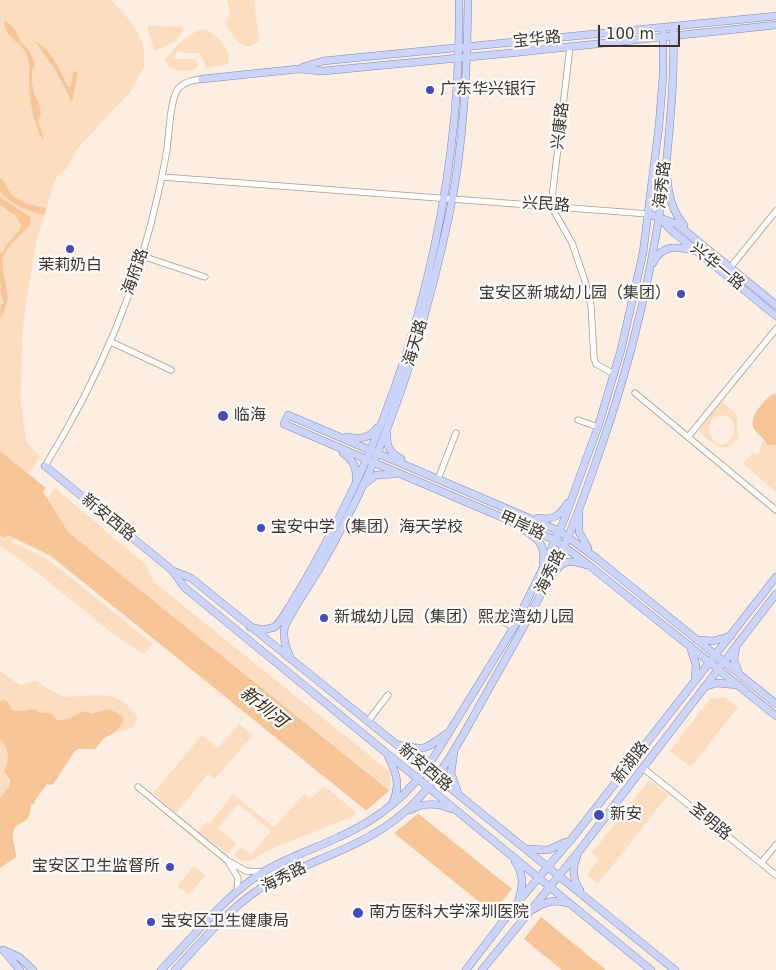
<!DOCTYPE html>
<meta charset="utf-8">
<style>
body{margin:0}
#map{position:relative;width:776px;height:970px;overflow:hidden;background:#fceee0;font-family:"DejaVu Sans",sans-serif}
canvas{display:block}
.scale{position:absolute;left:598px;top:25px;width:82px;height:22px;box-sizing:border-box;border:2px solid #3d332b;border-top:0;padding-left:6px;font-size:15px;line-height:18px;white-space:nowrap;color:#3d332b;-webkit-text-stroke:4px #fefefe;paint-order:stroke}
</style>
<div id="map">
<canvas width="776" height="970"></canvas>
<div class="scale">100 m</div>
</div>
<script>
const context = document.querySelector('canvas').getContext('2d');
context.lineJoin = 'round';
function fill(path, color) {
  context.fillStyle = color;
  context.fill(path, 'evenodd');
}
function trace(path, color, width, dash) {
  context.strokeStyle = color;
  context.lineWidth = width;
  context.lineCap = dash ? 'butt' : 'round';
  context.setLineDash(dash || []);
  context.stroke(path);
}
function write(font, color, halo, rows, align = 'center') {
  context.font = font + ' "DejaVu Sans","Noto Sans SC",sans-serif';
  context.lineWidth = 4.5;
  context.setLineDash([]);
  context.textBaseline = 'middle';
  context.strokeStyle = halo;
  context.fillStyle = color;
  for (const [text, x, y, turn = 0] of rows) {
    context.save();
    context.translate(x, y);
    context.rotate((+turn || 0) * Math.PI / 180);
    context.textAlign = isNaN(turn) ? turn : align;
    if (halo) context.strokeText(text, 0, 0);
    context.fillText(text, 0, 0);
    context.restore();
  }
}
fill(new Path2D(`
 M0 0H111L132 23 141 39 144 50V67L130 92 77 149 67 168 56 178 37 238 26 302 22 339 21 404 26 440 29 445 40 456 29 475 0 451Z
 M227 0H254L259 40C245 58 230 33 225 21L230 14Z
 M149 25 168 27 180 26 183 28C180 41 166 47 154 50L147 27Z
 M205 29C217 34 233 51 228 64L208 68 206 67 204 61 199 53H183L178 51 174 57 176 59H196L198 67C189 73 179 71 170 68L165 59C175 48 189 31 205 29Z
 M722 401 737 415 738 437C726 459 710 441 698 431ZM720 415C749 416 727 462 712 438 708 432 709 425 712 419Z
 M766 440 771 446 776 445V492L743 464 753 452 756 455 760 453 762 442Z
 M56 489 146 565 155 583 390 772V790L68 532 46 499 53 490Z
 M0 535 5 538 7 535 14 538 12 542 50 561 153 644 148 650 144 653 140 652 116 636 16 556 0 546Z
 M0 671 20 685 36 681C45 687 57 695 67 697 72 697 78 696 83 696 109 694 121 695 138 717 136 727 127 732 117 731L124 719C111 707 107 708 91 714L86 711C81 713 79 716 74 718 69 719 62 720 57 720L51 713 38 712 36 709C28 710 20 712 12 710L9 703 3 699 0 701Z
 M725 697 738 707 691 767 670 751 710 699Z
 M239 724 253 735 215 779 208 774 176 813 153 793 202 735 218 748Z
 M0 739C9 749 10 760 4 771 12 789 10 782 0 798Z
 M649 780 668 795 598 884 587 875 599 859 592 853Z
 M324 786 356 812V815L268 850 253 860 242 861 234 855 241 847 251 855 271 831 238 804 218 828 236 843 228 854 198 832 207 821 210 823 233 794 274 827 304 794 310 799Z
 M194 866 205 875 189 895 177 886Z`), '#fcddc0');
fill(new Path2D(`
 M5 20 14 28 21 42 30 52 34 62 35 65 32 71V83L34 94 38 101 41 113 38 122 43 135V141C33 122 30 103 29 81 29 73 30 65 28 58 22 40 2 38 5 20Z
 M35 41C53 51 60 70 68 87H71L73 71 78 72 72 102 56 71Z
 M0 178C5 181 6 186 9 191 18 203 32 205 46 208L44 215C28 211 11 205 0 191Z
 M0 197 30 217 31 221 30 225C20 236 8 244 3 258 0 281 16 293 0 319L1 304H4L0 290 2 287 0 283V253L3 252C7 241 19 235 21 225L15 215 0 205Z
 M772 394H776V445H767C765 438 758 435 754 429 748 417 763 402 772 394Z
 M0 451 46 488 43 492 68 532 512 889 493 913 51 556 8 535 5 538 0 535Z
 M3 699 9 703 12 710C20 712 28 710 36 709L38 712 51 713 57 720C70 721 75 714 86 711L92 714C107 709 112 707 124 719L117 731 103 739 95 749H78L74 752 54 783 51 785 47 784 36 799 34 804H31C30 807 31 812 29 816 25 824 14 823 13 833 12 842 16 849 16 857L0 868V798L9 786 10 781 4 771C10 760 9 748 0 739V701Z
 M541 917 606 970H562L524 939Z`), '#f7c596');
fill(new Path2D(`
 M390 790 419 813 392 835 364 812Z`), '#fceee0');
const minor = new Path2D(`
 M570 47 551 206 572 243 585 281 591 306 594 358 596 364 614 374
 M162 177 649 214
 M142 256 205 277
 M725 274 776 211
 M111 342 171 370
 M635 393 776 510
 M578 420 598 427
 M688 437 776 329
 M45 466C98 380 138 289 159 190 162 176 165 162 167 149 169 135 170 99 178 89 183 82 193 80 202 79
 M438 479 456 433
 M498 619 514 627
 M368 721 388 695
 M643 768 776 875
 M138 787 228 861 246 871 263 872
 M229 863 238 878 237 892
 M761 863 776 845`);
const major = new Path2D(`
 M303 67 323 61 776 16
 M202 79 298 69 323 71 511 53 776 25
 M667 178C669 196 672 211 684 225
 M649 214 677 224 776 305
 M659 217 672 231 776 316
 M653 263C662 244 677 246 695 251
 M387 434C386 446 390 453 401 459
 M347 437C359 439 370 439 377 428
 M343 453C353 460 357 467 356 479
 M45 466 173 571 184 587 651 970
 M366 483 376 475 394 474
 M579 514V532L588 548
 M538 518C553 521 560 515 568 503
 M526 531C538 539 546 546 543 562
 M173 571 191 578 675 970
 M555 572C565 558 572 561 587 565
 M250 627 263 630 275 627C283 619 288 608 294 599 304 582 315 564 324 546 414 382 462 187 459 0
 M700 640 713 641 731 636
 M690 646 696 665 695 679
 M736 646 734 660 738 671
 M291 659C286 648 282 638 285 626 294 607 307 589 318 571 336 540 352 509 367 477 405 392 431 301 450 211 464 143 467 69 468 0
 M704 687 717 683 738 685
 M776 704 596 558 559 531 288 415 284 424 555 540 590 566 776 716
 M399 745C425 751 426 749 446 734
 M454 752 451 773 458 793
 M388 756C396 772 401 785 393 802
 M410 810C424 802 437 803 452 809
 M529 849 548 850 566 842
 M577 856C572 868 572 879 580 890
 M515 861C523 873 524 885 519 898
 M534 909C544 902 554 899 566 903
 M3 950 19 957 33 970
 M5 952 20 970
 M161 970C194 937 223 897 263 872 286 858 314 849 339 837 377 820 409 795 432 760L514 627 540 574 564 520 598 427 621 350 643 253 659 126 663 76V27
 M175 970C204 939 233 903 271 882 317 857 371 845 410 807 445 774 467 727 491 685 517 639 543 593 565 544 577 517 587 488 597 459 632 361 656 260 667 156 671 113 675 69 673 26
 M466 970 518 902 574 836 776 577
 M482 970 580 850 776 594`);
trace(minor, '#b09a85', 7);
trace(major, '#8389b0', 8);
trace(minor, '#fff', 5.5);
trace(major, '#cbd4fb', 7);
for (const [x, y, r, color] of [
 [430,90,5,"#424bbf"],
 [70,249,5,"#424bbf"],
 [681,294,5,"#424bbf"],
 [223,416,6,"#424bbf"],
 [261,528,5,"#424bbf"],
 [324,618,5,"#424bbf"],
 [599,815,6,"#424bbf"],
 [170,867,5,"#424bbf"],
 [358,913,6,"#424bbf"],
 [151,922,5,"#424bbf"]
]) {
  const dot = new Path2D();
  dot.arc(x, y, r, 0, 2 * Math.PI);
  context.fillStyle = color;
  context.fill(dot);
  trace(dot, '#fefefe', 2);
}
write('16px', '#3d332b', '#fefefe', [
 ["宝华路",537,40,-6],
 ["兴康路",561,126,-83],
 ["海秀路",663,185,-83],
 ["兴民路",546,205,4],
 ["兴华一路",717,267,39],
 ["海府路",136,272,-71],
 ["海天路",416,343,-73],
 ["新安西路",108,518,39],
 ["甲岸路",522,526,24],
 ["海秀路",551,572,-64],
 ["新湖路",631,763,-52],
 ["新安西路",425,768,40],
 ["圣明路",710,822,39],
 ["海秀路",284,878,-27]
]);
write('16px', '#3d332b', '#fefefe', [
 ["广东华兴银行",440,90],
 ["茉莉奶白",70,266,"center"],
 ["宝安区新城幼儿园（集团）",671,294,"right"],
 ["临海",234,416],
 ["宝安中学（集团）海天学校",271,528],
 ["新城幼儿园（集团）熙龙湾幼儿园",334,618],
 ["新安",610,815],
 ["宝安区卫生监督所",160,867,"right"],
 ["南方医科大学深圳医院",369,913],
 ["宝安区卫生健康局",161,922]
], 'left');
write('italic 18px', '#3d250a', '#fefefe', [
 ["新圳河",263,708,39]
]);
</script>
